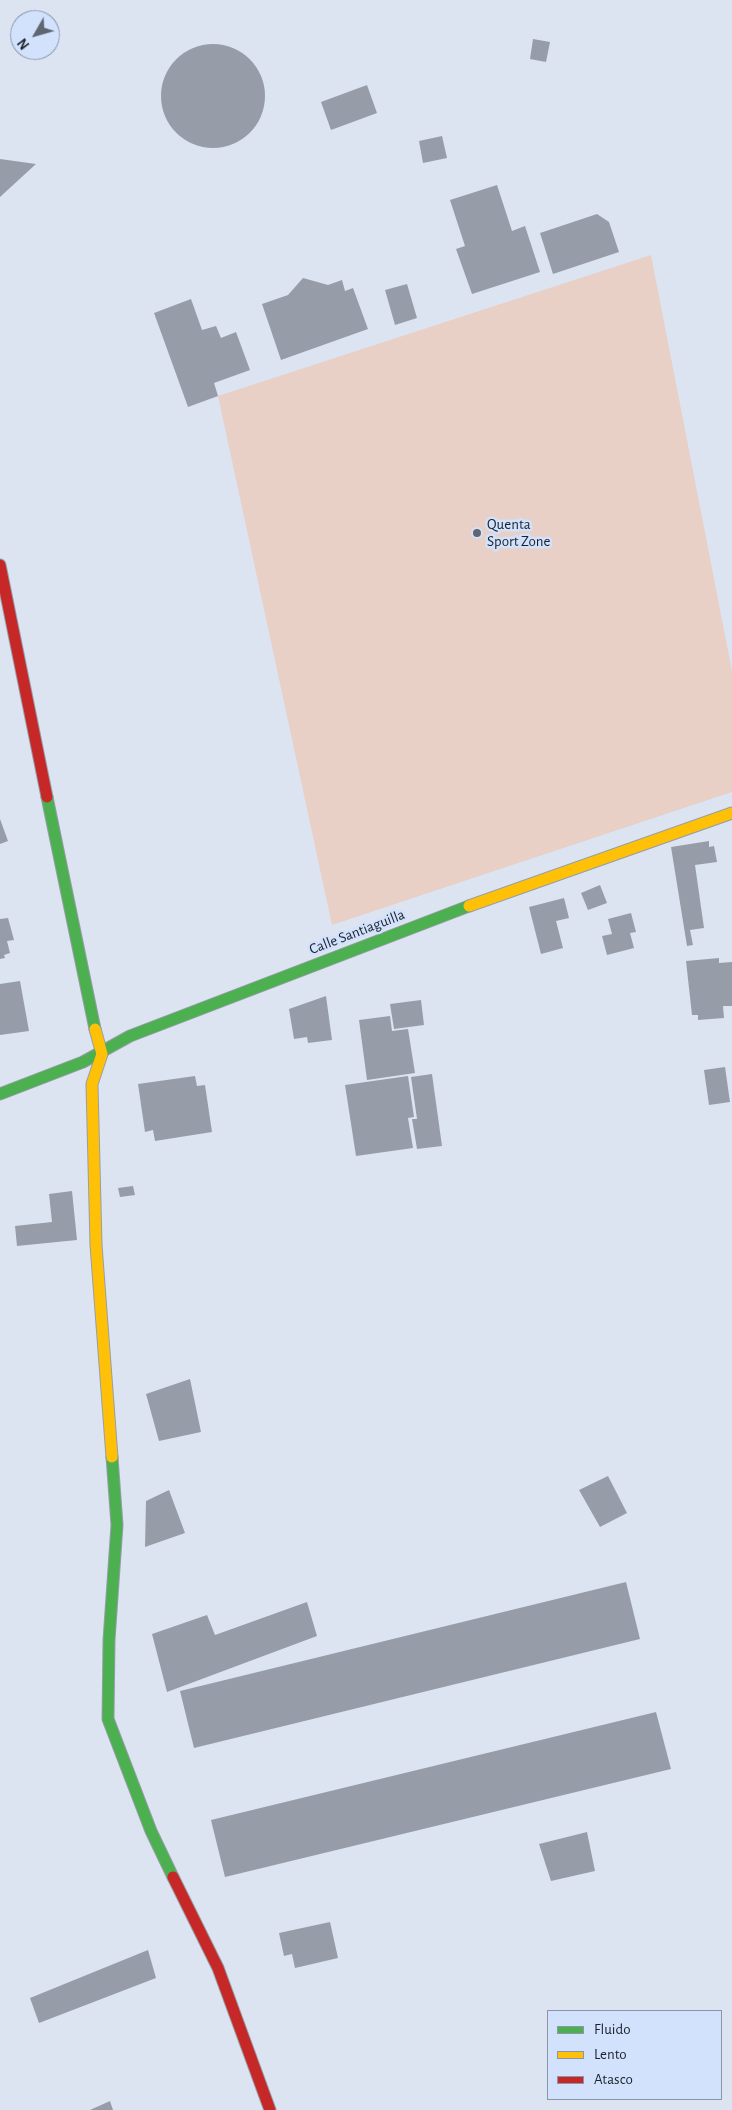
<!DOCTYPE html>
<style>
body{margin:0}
#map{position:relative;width:732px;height:2110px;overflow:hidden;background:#dce4f2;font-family:"Alegreya Sans",sans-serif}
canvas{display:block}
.legend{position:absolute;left:547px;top:2010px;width:175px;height:90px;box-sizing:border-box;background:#d2e1fc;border:1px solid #8995a8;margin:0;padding:6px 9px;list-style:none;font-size:15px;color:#1c222b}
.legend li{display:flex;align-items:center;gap:10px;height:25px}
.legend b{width:25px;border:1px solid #8995a8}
.north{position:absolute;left:10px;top:10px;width:50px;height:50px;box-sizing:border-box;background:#d2e1fc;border:1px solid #8995a8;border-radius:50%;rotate:232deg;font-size:14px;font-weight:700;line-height:20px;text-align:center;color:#1c222b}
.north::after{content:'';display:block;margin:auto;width:18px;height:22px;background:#5f6671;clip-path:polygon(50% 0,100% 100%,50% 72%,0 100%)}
</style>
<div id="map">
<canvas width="732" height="2110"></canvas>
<ul class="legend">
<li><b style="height:6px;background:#4caf50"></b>Fluido</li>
<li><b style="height:6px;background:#ffc107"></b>Lento</li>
<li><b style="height:6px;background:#c62828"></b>Atasco</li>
</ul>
<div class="north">N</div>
</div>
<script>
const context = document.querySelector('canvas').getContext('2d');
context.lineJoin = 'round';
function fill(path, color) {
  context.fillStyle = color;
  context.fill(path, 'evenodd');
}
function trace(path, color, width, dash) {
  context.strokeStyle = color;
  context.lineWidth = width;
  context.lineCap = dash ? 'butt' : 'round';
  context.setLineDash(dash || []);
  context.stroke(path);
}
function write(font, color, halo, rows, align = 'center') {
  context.font = font + ' "Alegreya Sans",sans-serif';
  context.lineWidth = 5;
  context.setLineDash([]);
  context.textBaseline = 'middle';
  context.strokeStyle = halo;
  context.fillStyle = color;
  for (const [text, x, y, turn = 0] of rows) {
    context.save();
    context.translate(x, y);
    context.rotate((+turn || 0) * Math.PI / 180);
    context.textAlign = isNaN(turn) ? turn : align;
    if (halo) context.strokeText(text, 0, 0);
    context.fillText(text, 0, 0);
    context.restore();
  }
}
fill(new Path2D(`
 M651 255 732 671V792L332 925 218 396Z`), '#e8d0c7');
fill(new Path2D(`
 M533 39 550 42 546 62 530 59Z
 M161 96a52 52 0 1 1 104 0a52 52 0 1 1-104 0Z
 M367 85 377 113 331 130 321 102Z
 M442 136 447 158 423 163 419 141Z
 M0 159 36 164 0 197Z
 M497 185 512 231 525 226 540 272 472 294 456 249 465 246 450 200Z
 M597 214 609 222 619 252 553 274 540 233Z
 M303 278 328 285 342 280 345 291 353 288 368 329 281 360 262 304 288 295Z
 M407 284 417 318 395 325 385 290Z
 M191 299 202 330 216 326 221 338 236 332 250 370 214 383 218 396 188 407 154 313Z
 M0 819 8 841 0 844Z
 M709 841V847L714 846 717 862 695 865 704 928 690 930 693 945 687 946 671 847Z
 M600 885 607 903 588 910 581 893Z
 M564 898 569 918 556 921 563 948 541 954 529 907Z
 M631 913 636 932 630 933 634 948 607 955 602 936 612 934 608 919Z
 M8 918 14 940 7 941 10 953 4 955 5 958 0 959V919Z
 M719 958V963L732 962V1006H723L724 1018 698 1020V1015H692L686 961Z
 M20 981 29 1031 0 1035V984Z
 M326 996 332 1040 308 1043 307 1037 294 1039 289 1009Z
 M421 1000 424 1025 394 1029 390 1004Z
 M390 1016 392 1031 408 1029 415 1073 367 1080 359 1020Z
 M725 1067 730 1102 709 1105 704 1070Z
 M432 1074 442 1146 417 1149 412 1119H417L411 1077Z
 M195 1076 197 1086 205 1085 212 1132 155 1141 153 1130 145 1132 138 1084Z
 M408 1076 414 1117 408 1118 413 1148 356 1156 345 1085Z
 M133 1186 135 1195 120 1197 118 1188Z
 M72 1191 77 1240 17 1246 15 1226 52 1222 49 1194Z
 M190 1379 201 1432 159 1441 146 1394Z
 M608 1476 627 1513 600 1527 579 1490Z
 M169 1490 185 1533 145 1547 146 1501Z
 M626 1582 640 1639 194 1748 180 1691Z
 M307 1602 317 1636 167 1692 152 1634 207 1615 215 1635Z
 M656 1712 671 1769 225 1877 211 1820Z
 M587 1832 595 1871 551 1881 539 1844Z
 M330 1922 338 1958 295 1968 292 1954 284 1956 279 1933Z
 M148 1950 156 1978 39 2023 30 1998Z
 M110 2101 113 2110H90Z`), '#979da8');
const fast = new Path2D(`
 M47 797 95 1029
 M0 1094 83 1062 130 1036 469 906
 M112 1457 117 1525 109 1640 108 1719 151 1831 173 1877`);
const slow = new Path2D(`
 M469 906 732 813
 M95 1029 102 1054 92 1084 96 1245 112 1457`);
const jam = new Path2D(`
 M0 565 47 797
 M173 1877 218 1968 270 2110`);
trace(fast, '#979ea8', 13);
trace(slow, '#979ea8', 13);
trace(jam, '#979ea8', 13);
trace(fast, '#4caf50', 11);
trace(slow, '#ffc107', 11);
trace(jam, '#c62828', 11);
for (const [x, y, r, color] of [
 [477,533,5,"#5f6671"]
]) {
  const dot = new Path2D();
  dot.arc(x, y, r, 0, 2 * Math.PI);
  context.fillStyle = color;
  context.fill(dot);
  trace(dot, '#d2e1fc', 2);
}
write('15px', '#1c222b', '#d2e1fc', [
 ["Quenta",487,524],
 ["Sport Zone",487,541]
], 'left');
write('15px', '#1c222b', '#d2e1fc', [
 ["Calle Santiaguilla",357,932,-21]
]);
</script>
